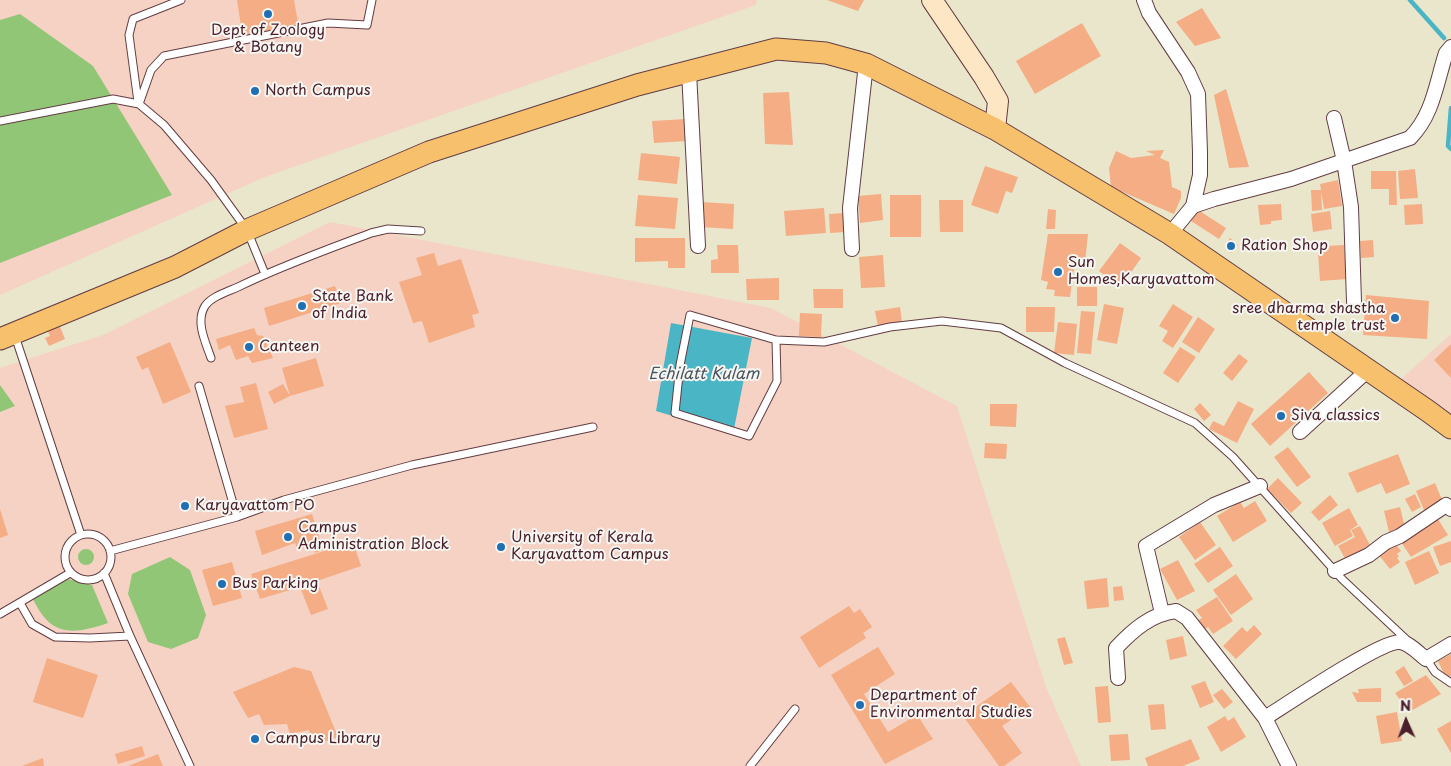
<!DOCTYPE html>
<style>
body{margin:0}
#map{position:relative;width:1451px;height:766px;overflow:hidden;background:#eae6cc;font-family:"Playpen Sans",sans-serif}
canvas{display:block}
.north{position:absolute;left:1381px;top:696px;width:50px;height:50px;-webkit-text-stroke:4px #f6f6f2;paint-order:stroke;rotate:358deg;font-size:14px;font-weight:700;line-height:20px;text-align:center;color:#4a1f2b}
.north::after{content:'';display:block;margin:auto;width:18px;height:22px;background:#4a1f2b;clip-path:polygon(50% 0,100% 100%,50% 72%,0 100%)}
</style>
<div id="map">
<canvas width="1451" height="766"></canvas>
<div class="north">N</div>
</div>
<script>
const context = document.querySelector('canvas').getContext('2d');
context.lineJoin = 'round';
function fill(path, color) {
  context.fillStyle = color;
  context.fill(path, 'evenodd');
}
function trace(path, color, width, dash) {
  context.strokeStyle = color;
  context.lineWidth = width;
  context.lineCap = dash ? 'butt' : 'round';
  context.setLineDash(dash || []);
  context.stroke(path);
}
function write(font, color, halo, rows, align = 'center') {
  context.font = font + ' "Playpen Sans",sans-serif';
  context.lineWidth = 4;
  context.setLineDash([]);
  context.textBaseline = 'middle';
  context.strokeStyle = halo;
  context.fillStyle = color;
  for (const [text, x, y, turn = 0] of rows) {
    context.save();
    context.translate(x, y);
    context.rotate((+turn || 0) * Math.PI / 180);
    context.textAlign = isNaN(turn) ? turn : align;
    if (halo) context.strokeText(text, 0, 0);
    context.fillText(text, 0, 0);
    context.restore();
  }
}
fill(new Path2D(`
 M0 0H757L756 5 265 177 0 295Z
 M330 222 771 308 957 406 1046 687 1081 766H0V368L103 335Z
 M1451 334V416L1401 379Z`), '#f5d2c3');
fill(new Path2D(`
 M20 14 93 66 172 195 0 263V20Z
 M0 385 15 406 0 412Z
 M78 557a8 8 0 1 1 16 0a8 8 0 1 1-16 0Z
 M170 557 190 570 206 615 198 638 171 649 148 642 128 594 132 574Z
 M68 579 92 585 108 623C72 635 51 637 33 599Z`), '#92c677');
fill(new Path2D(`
 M671 323 752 338 733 434 656 411Z`), '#49b5c5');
trace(new Path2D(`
 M1410 0 1444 38
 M1451 108 1448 146 1451 149`), '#49b5c5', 4.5);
fill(new Path2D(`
 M237 0H294L299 28 243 38Z
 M827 0H864L858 11Z
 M1202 8 1221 38 1195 46 1176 22Z
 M1082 23 1101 56 1035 94 1016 61Z
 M1226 89 1249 167 1229 168 1214 95Z
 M789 92 793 145 765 144 763 93Z
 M686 119 687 141 654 143 652 121Z
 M1164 150 1160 158 1169 162 1172 187 1181 191V198L1174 214 1111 187 1109 168 1116 151 1131 158 1155 155 1146 151Z
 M641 153 680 157 677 184 638 180Z
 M985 166 1018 177 1012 193 1006 191 998 214 971 205Z
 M1415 169 1418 198 1400 199 1398 171Z
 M1371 171H1396L1397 205H1389V189H1371Z
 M1338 180 1342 206 1324 209 1320 184Z
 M1311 190H1321L1322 210 1312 211Z
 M881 194 883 220 860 223 858 196Z
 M638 195 678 198 675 229 635 226Z
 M890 195H921V237H890Z
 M939 200H963V232H940Z
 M701 202 734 204 733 229 699 227Z
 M1281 204 1282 220 1271 221V224L1260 225 1258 205Z
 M1422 204 1423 224 1405 225 1404 205Z
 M824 208 826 233 786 236 784 211Z
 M1048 209 1056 210 1055 229H1046Z
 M1198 210 1226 228 1219 239 1191 221Z
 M1330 211 1332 229 1313 232 1311 214Z
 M844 213 845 232 830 233 829 214Z
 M1048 234H1088L1085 263H1075L1070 297 1054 296 1055 290 1046 289 1048 282 1041 280Z
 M635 238H685V268H668V261L635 262Z
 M1230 238 1238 245 1231 253 1225 246Z
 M1373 240 1374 257 1361 258 1360 241Z
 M1120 243 1141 258 1121 287 1099 271Z
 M717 245H738L739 273H711V260L718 259Z
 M1344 245 1347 279 1320 281 1318 253 1326 252 1325 246Z
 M434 253 438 266 461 259 479 313 472 315 475 327 429 343 422 321 413 323 399 282 422 275 416 258Z
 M883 255 885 287 861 288 859 257Z
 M779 278V300H747L746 279Z
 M335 286 341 303 269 326 264 308Z
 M1077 287H1097V306H1077Z
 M813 289H843V308H814Z
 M1366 295 1429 301 1427 339 1363 335Z
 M1104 304 1124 308 1117 344 1097 340Z
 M1173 304 1193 317 1173 348 1162 341 1168 331 1159 326Z
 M900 307 902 323 878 327 875 311Z
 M1026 307H1055L1054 332H1026Z
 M1081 311 1095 312 1091 354 1077 353Z
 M800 313 822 314 821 337 799 336Z
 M1198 317 1215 329 1199 353 1182 342Z
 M58 322 65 339 49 346 45 338 50 336 46 327Z
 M1058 322 1077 324 1074 355 1054 353Z
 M254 328 257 335 263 336 273 358 252 363 248 356 236 360 230 345 219 350 216 339Z
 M170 342 191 392 163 404 148 367 142 370 136 357Z
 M1451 344V378L1434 360Z
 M1180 347 1196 357 1178 383 1163 373Z
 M1239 354 1248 361 1232 381 1223 373Z
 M316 358 324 386 290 396 282 368Z
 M1309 372 1328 393 1270 446 1251 424Z
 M256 383 268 429 234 438 225 406 244 402 240 387Z
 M283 384 290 396 274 404 268 392Z
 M1238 401 1254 409 1237 443 1209 429 1213 421 1224 426Z
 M1200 403 1211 415 1204 421 1194 409Z
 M990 404H1017L1016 427 990 426Z
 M985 443 1007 444 1006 459 984 458Z
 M1288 447 1311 477 1297 487 1274 457Z
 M1398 454 1410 484 1386 494 1381 483 1357 493 1348 473Z
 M1278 478 1302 503 1291 513 1267 489Z
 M1435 483 1443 502 1424 510 1416 491Z
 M1415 494 1421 507 1412 512 1405 499Z
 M1330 495 1338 505 1319 521 1311 512Z
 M1255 501 1267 521 1233 542 1217 516 1240 502 1244 508Z
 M1400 507 1406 532 1390 536 1384 511Z
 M1349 508 1358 525 1350 530 1353 536 1335 546 1322 523Z
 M0 509 8 535 0 538Z
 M312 514 323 550 315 553 312 545 298 550 295 543 262 555 255 531Z
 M1436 516 1448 535 1411 557 1399 539Z
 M1200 522 1216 545 1195 560 1179 537Z
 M1360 526 1371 547 1346 560 1338 546 1355 537 1351 530Z
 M1451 541V562L1440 566 1433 547Z
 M353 542 361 566 317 581 328 609 311 615 300 587 260 599 251 574Z
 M1394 542 1401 551 1397 554 1399 556 1397 558 1400 562 1390 569 1378 554Z
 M1220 547 1233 566 1208 583 1194 564Z
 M1429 551 1439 573 1415 585 1405 562Z
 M1178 560 1195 591 1177 600 1160 569Z
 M232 562 242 598 213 606 202 570Z
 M1236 574 1253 599 1231 615 1213 590Z
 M1107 578 1109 607 1087 609 1084 581Z
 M1122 586 1124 600 1114 601 1113 587Z
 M1217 597 1233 621 1213 634 1208 627 1203 631 1197 621 1202 618 1196 610Z
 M849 606 854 613 860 609 872 627 863 633 866 638 819 668 800 637Z
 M1254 625 1262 634 1236 659 1223 646 1242 627 1247 632Z
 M1183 636 1187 656 1170 660 1166 640Z
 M1065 637 1073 663 1064 665 1057 639Z
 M878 647 895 674 864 694 888 732 917 715 933 739 885 764 831 675Z
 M1451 654V676L1446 678 1438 661Z
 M47 658 98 675 83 718 33 702Z
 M1404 666 1413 681 1404 686 1395 672Z
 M294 667 311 671 338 737 313 745 309 730 290 734 287 724 264 725 259 714 248 718 233 692Z
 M1426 675 1441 694 1409 712 1395 693Z
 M1205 681 1214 702 1200 708 1191 686Z
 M1011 682 1030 707 1002 726 1022 753 1004 766H999L963 716Z
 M1108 686 1111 722 1098 723 1095 687Z
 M1381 688V702H1357L1352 692 1359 693 1358 689Z
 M1222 689 1233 702 1224 709 1213 695Z
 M1164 704 1166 729 1151 730 1148 705Z
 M1397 712 1402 741 1381 744 1376 716Z
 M1225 716 1228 721 1234 717 1246 737 1221 752 1207 727Z
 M1451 721V753L1437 729Z
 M1128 734 1130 760 1111 761 1109 735Z
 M1191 739 1200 759 1183 766H1148L1145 758Z
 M142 746 145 756 118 764 115 754Z
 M158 754 163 766H128Z
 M43 758 44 766H22Z`), '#f4ad85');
const lane = new Path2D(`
 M138 102 129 35 133 19 181 0
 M139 104 151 70 164 56 328 23 367 25 372 0
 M0 121 113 99 139 104 164 125 211 180 247 230 265 274
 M15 336 81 535
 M776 340 777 381 749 436 675 413 680 365 690 315 776 340 824 342 890 327 942 321 1001 328 1065 363 1195 423 1233 457 1342 579 1408 641
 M211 358C206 343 195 322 205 306 212 296 227 292 238 287 281 266 326 250 371 233L388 229 421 231
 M199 386 237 517
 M65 557a23 23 0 1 1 46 0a23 23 0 1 1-46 0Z
 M110 551 237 517 284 500 412 465 593 427
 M104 573 130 636 190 766
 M20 603 32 624 55 637 90 638 130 636
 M0 614 70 573
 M1425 657 1435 672 1451 683
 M750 766 795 709`);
const street = new Path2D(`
 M1144 0 1149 13 1188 72 1198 94 1200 152V175L1193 206
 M689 72 698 246
 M1334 118 1344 161 1351 207 1354 302
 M1170 234 1193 206 1214 199 1291 179 1410 138C1433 115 1436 84 1446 53L1451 47
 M852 249 850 208 866 64
 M1300 432 1368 370
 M1335 571 1369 555 1386 542 1400 536 1446 505 1451 509
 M1162 613 1146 546 1214 505 1260 486
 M1118 678 1116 648C1133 630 1151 614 1176 611L1187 618 1265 718
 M1289 766 1265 718C1287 704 1382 640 1400 642 1410 643 1419 654 1426 659L1451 644`);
const secondary = new Path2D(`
 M932 0 984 77 998 101 995 129`);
const primary = new Path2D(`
 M0 339 175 267 247 230 429 152 637 85 776 49 826 53 866 64 995 129 1170 234 1428 411 1451 428`);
trace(lane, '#623d43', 9);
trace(street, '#623d43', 16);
trace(secondary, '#623d43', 22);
trace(primary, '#623d43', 23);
trace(lane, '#fff', 7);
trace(street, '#fff', 14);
trace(secondary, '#fce6c4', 20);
trace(primary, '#f7c06c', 21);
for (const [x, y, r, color] of [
 [268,14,5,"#1f6fb2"],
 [255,91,5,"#1f6fb2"],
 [1231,246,5,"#1f6fb2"],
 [1058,272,5,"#1f6fb2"],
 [302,306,5,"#1f6fb2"],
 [1395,318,5,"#1f6fb2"],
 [249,347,5,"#1f6fb2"],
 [1281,416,5,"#1f6fb2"],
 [185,506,5,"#1f6fb2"],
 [288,537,5,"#1f6fb2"],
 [501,547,5,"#1f6fb2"],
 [222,584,5,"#1f6fb2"],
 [860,705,5,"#1f6fb2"],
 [255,739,5,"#1f6fb2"]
]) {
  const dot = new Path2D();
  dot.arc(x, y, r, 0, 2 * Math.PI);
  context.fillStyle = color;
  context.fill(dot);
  trace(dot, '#f6f6f2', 2);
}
write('15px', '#4a1f2b', '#f6f6f2', [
 ["Dept of Zoology",268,31,"center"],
 ["& Botany",268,48,"center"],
 ["North Campus",265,91],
 ["Ration Shop",1241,246],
 ["Sun",1068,263],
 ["Homes,Karyavattom",1068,280],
 ["State Bank",312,297],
 ["of India",312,314],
 ["sree dharma shastha",1385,309,"right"],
 ["temple trust",1385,326,"right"],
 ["Canteen",259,347],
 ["Siva classics",1291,416],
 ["Karyavattom PO",195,506],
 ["Campus",298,528],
 ["Administration Block",298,545],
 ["University of Kerala",511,538],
 ["Karyavattom Campus",511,555],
 ["Bus Parking",232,584],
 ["Department of",870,696],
 ["Environmental Studies",870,713],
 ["Campus Library",265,739]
], 'left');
write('italic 16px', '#4a5461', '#f6f6f2', [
 ["Echilatt Kulam",704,375]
]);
</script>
